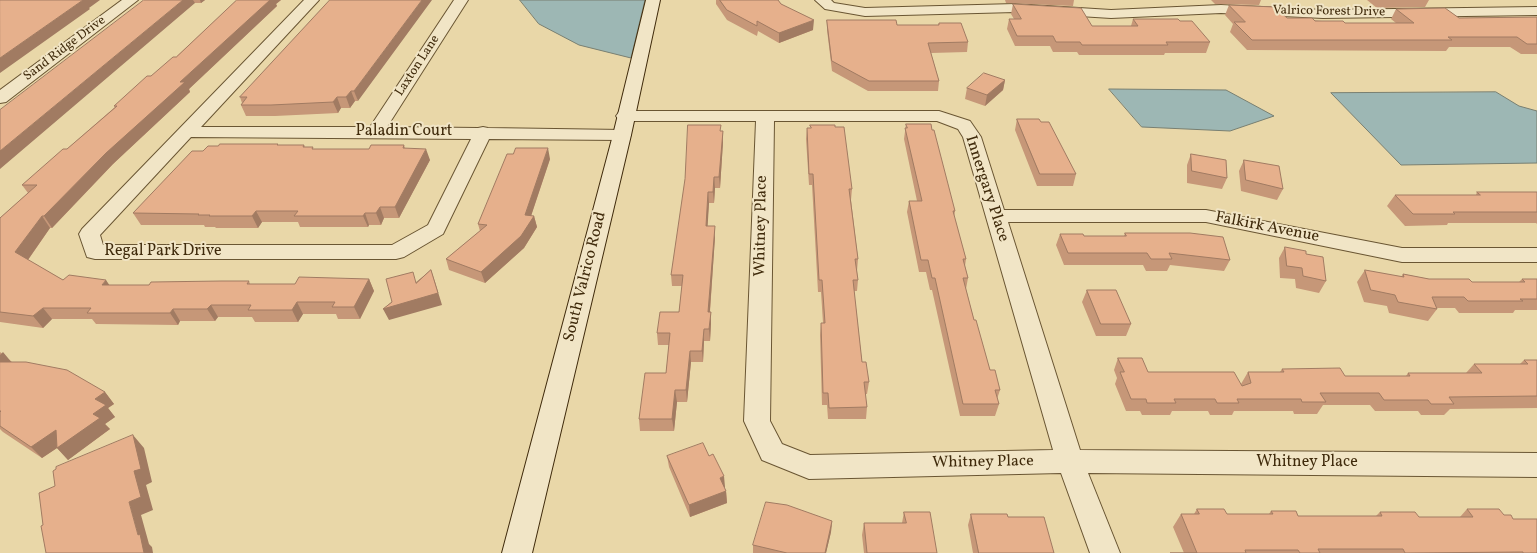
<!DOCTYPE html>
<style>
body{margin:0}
canvas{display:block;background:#e9d7a8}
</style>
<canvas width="1537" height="553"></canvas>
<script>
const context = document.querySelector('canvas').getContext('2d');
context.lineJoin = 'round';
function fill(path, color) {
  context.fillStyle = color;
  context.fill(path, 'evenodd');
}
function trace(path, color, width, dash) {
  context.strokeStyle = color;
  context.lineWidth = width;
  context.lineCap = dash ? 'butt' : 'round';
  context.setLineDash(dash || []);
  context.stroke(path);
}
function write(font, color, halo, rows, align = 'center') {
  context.font = font + ' Vollkorn,serif';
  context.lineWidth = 4;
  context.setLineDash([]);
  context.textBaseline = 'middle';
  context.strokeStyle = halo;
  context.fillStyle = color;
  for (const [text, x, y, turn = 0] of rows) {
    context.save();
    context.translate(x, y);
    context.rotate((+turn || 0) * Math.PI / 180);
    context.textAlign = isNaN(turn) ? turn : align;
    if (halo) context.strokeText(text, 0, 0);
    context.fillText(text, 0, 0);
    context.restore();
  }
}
const water = new Path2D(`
 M520 0H645L631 58 579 45 539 24Z
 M1109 89 1226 90 1274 116 1230 131 1142 127Z
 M1496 92 1519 106 1537 111V163L1401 165 1331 93Z`);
fill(water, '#9db7b4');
trace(water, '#787f71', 1);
const street = new Path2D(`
 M122 0H138L6 102 0 103V90Z
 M304 0H319L201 127H370L454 0H468L387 127 478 128 483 127 488 128 622 130 628 131 631 135 628 139 622 140 489 139 443 234 404 257 396 259H95L87 257 79 234 82 229ZM191 137 471 139 428 225 392 245H103L100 235Z
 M815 0H831L834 3 865 8 1015 4 1111 10 1221 5 1323 10 1537 7V15L1323 18 1221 13 1111 18 1015 12 865 16 825 9Z
 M625 111H939L970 121 981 137 1004 210H1206L1402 248H1537V262H1402L1206 222H1008L1080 450 1537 453V477L1088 473 1120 553H1090L1061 473 809 479 762 460 744 421 756 121H625L619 120 616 116 619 112ZM774 121H937L958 129 963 137 1053 450 810 455 782 444 770 421Z`);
const secondary = new Path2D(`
 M646 0H660L631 135 532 553H502L613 135Z`);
trace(street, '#6a5633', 2);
trace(secondary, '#402b0c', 2);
fill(street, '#f1e5c6');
fill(secondary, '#f1e5c6');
fill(new Path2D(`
 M144 0H205L201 3H195Z
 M237 0H281L276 4 277 6 189 89 190 92 113 164 52 228H50L28 260 63 280 109 285H149L249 281 250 284H295L369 279 374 291 360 319H338L336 314H303L298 322H255L252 317H218L215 321H180L178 325 96 324 92 319H52L43 328 0 322V218L28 193 22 185 67 149 115 107 114 106 176 57Z
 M330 0 358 101H355L350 108H341L338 113 275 116H246L241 105 242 103 240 97Z
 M716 0H778L781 4 813 30 779 43 758 31 757 36 727 20 716 4Z
 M1005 0H1074L1073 6 1006 3Z
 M1211 0H1261L1259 5 1215 4Z
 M1367 0H1429L1425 7 1377 8Z
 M1013 4 1092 26H1131L1133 19 1180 21 1210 42 1206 53H1165L1164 55H1079L1077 52H1053L1050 46H1015L1007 29 1009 19H1014L1011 14Z
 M1229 5 1287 18 1345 23H1396L1391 19 1396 9 1459 18 1537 17V54H1521L1510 47H1449L1446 51 1247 50 1230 32 1233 24 1225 15Z
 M827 20 897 25H938L939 23 968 42 967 52 931 53 939 81 938 91H868L832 71 827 30Z
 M1005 80 1003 90 985 106 965 99 967 88Z
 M1017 119 1041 122 1076 174 1073 186H1037L1015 130Z
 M906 124 955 211 954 217 966 259 965 266 968 278 966 289 974 320 990 370 1000 390 997 399 999 404 995 416H960L932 290H930L926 272H919L907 212 909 201H917L904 139Z
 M807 128 852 189 851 200 858 259 857 271 858 280 857 291H854L862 362 869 382 867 394H865L867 407 866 419H828L827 405H822L820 335 821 323H823L821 292H818L812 185H809L806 139Z
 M721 131H723V142L720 188H715L714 203H709L707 226 715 237 710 312H711V323L710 341H704L703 362H691L687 402H677L674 431H640L639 419 666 373 669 345H658L657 333 679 312 682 286H672L671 275Z
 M278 144V145H304L305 147 314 149H369L404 145 405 148 430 160 399 218H384L381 225H369L368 227H300L298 222H262L258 228H216L215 227H205L204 225H141L133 213 203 151Z
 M513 154 550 159 531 216H534L537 227 524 248 485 283 449 270 446 259 480 231 478 224Z
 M1191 154 1227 178 1222 189 1187 183V165Z
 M1244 160 1283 189 1277 200 1241 191 1239 171Z
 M1477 192H1537V224L1536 223H1448L1447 225 1405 226 1387 206 1395 195H1476Z
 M1125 233 1230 260 1224 271 1170 265 1167 271H1146L1143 265H1064L1056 245 1060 234 1084 236H1124Z
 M1285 247 1326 281 1319 293 1296 288 1295 279 1280 278 1279 258Z
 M1365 270 1401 277 1403 274 1429 279 1472 282H1519L1522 279H1537V310H1515L1513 313H1459L1455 308H1437V309L1428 321 1389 313 1387 306 1364 302 1357 282Z
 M1087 290 1131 324 1126 336H1096L1082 302Z
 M0 352 12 362 105 392 114 404 108 408 115 417 105 424 110 429 68 460 57 448 42 458 3 432 0 429Z
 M1118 358 1148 372 1241 384 1248 372H1280L1282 369 1345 376H1406L1408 373H1466L1474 364H1520L1524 360H1537V408L1450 409 1444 415H1421L1418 411H1375L1370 405H1323L1317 414H1294L1293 411H1234L1232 415H1210L1208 411H1172L1170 415H1142L1140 411H1126L1115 384 1117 378 1114 370Z
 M667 456H709L725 487 724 488 726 491 727 503 690 517 669 467Z
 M1197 509 1227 514H1269L1271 511 1298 516H1376L1380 512 1419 517H1460L1467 509 1504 515 1537 553H1169H1184L1173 527 1181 514H1194Z
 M904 512 937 553H864L862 535 864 523H902Z
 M971 514 1054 553H973L968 525Z
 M832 521 831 532 826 553H753V545Z`), '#c69778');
fill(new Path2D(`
 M83 0H100L89 8 90 9 0 73V58Z
 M183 0H193L195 3 0 169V151Z
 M200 0H205L201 3Z
 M270 0H281L276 4 277 6 189 89 190 92 113 164 52 228 44 216 106 153 180 82Z
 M422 0H432L358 101 354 91Z
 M814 20 813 30 779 43V33Z
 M1005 80 1003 90 985 106 987 95Z
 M351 91 355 101 350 108 346 97Z
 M337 97 341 108 338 113 333 102Z
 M723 131V142L720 188 719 177Z
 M548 148 550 159 528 225 534 216 537 227 524 248 485 283 481 272 525 215Z
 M426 149 430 160 399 218 395 207Z
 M714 177 715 188 714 203 713 192Z
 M708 192 709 203 707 237 706 226Z
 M380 207 384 218 381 225 376 213Z
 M256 211 262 222 258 228 252 216Z
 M365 213 369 225 368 227 363 216Z
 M42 216 50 228 25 264 15 252Z
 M715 226V237L709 323 708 312Z
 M431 270 435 282 442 305 389 320 383 309Z
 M369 279 374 291 360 319 354 307Z
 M106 280 114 292 102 285Z
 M297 302 303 314 298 322 292 310Z
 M211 305 218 317 215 321 207 309Z
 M43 308 52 319 43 328 33 316Z
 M173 309 180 321 178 325 170 313Z
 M711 312V323L710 341 709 329Z
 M704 329V341L703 362 702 351Z
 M690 351 691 362 687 402 686 390Z
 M3 352 13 364 0 370V355Z
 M675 390 677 402 674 431 672 419Z
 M105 392 114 404 108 408 115 417 105 424 110 429 68 460 57 448 42 458 31 447 56 430 93 414 95 399Z
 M133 435 144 448 152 482 146 485 153 510 141 515 149 544 152 547 153 553H144L138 535 129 502 134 471Z
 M724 476 725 487 720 489V478Z
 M726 491 727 503 690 517 689 505Z
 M832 521 831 532 826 553H825Z`), '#a17b62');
const building = new Path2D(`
 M0 0H83L0 58Z
 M144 0H183L0 151V110Z
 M237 0H270L180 82H185L106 153 44 216H42L15 252 63 280 69 275 106 280 102 285H149L151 282 221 281H249L247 284H295L299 277 369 279 354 307H332L335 302H297L292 310H248L251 305H211L207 309H173L170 313H87L91 308H43L33 316 0 312V218L37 185H22L63 149H67L117 106H114L147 76H151L173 57H176Z
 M330 0H422L354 91H351L346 97H337L333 102 271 105H241L247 97H240Z
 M720 0H778L781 4 814 20 779 33 757 21V26L727 10Z
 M1013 4 1081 8 1092 26H1138L1133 19H1178L1180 21H1192L1210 42H1166L1168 45H1082L1080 42H1056L1053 36H1017L1009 19H1021Z
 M1229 5 1275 7 1287 18H1312L1315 21H1343L1345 23H1414L1396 9 1445 8 1459 18 1537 17V44H1527L1517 37H1448L1452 40H1252L1234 22H1245Z
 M827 20H896L897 25H939V23H961L968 42 928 43 939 81H869L832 61Z
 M984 73 1005 80 987 95 967 88Z
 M1017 119H1039L1041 122H1049L1076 174H1040Z
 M906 124H931L932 130H934L955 211H953L966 259H963L968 278H963L974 320H976L990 370H995L1000 390H995L999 404H963L935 278H932L928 260H921L909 201H922L905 128H907Z
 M688 125H721L720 131H723L719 177H714L713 192H708L706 226H715L708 312H711L709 329H704L702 351H690L686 390H675L672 419H639L645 373H666L670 333H657L660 312H679L683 275H671L685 179Z
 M810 125H835V127H844L852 189H849L858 259H855L858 280H853L862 362H866L869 382H864L867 407 829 408 828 393H823L821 323H825L822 280H819L813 174H809L807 128H811Z
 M220 144H278L277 145H304L303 147H313L312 149H369L371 145H404L403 148 426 149 395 207H380L376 213H365L363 216H294L298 211H256L252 216H209L210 215H198L199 214 133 213 192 151H203L208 146H218Z
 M516 148H548L525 215 534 216 521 236 481 272 446 259 487 225 478 224 507 154H513Z
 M1191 154 1226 160 1227 178 1192 171Z
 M1244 160 1279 166 1283 189 1246 180Z
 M1477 192H1537V212H1453L1455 214H1413L1395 195H1480Z
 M1125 233H1190L1223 237 1230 260 1169 253 1172 259H1151L1147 253H1068L1060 234H1083L1084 236H1126Z
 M1285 247 1306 251V254L1323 257 1326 281 1303 276 1302 268 1287 266Z
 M431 270 438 293 383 309 392 302 386 279 413 272 416 283Z
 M1365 270 1404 277 1403 274 1429 279H1469L1472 282H1525L1522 279H1537V299H1520L1523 301H1468L1464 297H1432L1437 309 1398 302 1395 295 1371 290Z
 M1087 290H1116L1131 324H1101Z
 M1118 358H1142L1148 372H1234L1242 386 1251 383 1248 372H1284L1282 369 1340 368 1345 376H1410L1408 373H1482L1474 364H1528L1524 360H1537V396L1449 397 1454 404H1431L1428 400H1384L1379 393H1320L1326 402H1302L1301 399H1237L1239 403H1217L1215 399H1174L1176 403H1147L1146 399H1131L1120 372H1124Z
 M0 362H26L67 370 105 392 95 399 106 405 93 414 100 418 57 448 56 430 31 447 0 426V412L1 411H0Z
 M133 435 141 469 134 471 141 497 129 502 138 535 140 534 144 553H46L41 526 43 525 39 493 55 486 53 471 56 469V467Z
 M703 443 709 456 713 454 724 476 720 478 726 491 689 505 667 456Z
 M766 502 787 505 832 521 825 553H787L753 545Z
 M1197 509H1224L1227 514H1273L1271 511H1296L1298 516H1382L1380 512H1415L1419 517H1473L1467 509H1499L1504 515H1511L1513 519H1537V553H1523V552L1405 553 1403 549H1318L1320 553H1300L1298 550H1245L1246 553H1170H1197L1181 514H1199Z
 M904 512H930L937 553H867L864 523H906Z
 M971 514H1007L1008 517H1044L1054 553H979Z`);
fill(building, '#e6b08c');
trace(building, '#a17b62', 1);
write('13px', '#402b0c', '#f1e5c6', [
 ["Valrico Forest Drive",1329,12,1],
 ["Sand Ridge Drive",65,49,-37],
 ["Laxton Lane",418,66,-57]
]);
write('16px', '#402b0c', '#f1e5c6', [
 ["Paladin Court",404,132],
 ["Innergary Place",986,189,72],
 ["Whitney Place",762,226,-89],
 ["Falkirk Avenue",1267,228,11],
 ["Regal Park Drive",163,252],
 ["South Valrico Road",586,277,-76],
 ["Whitney Place",983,463,-1],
 ["Whitney Place",1307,463]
]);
</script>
